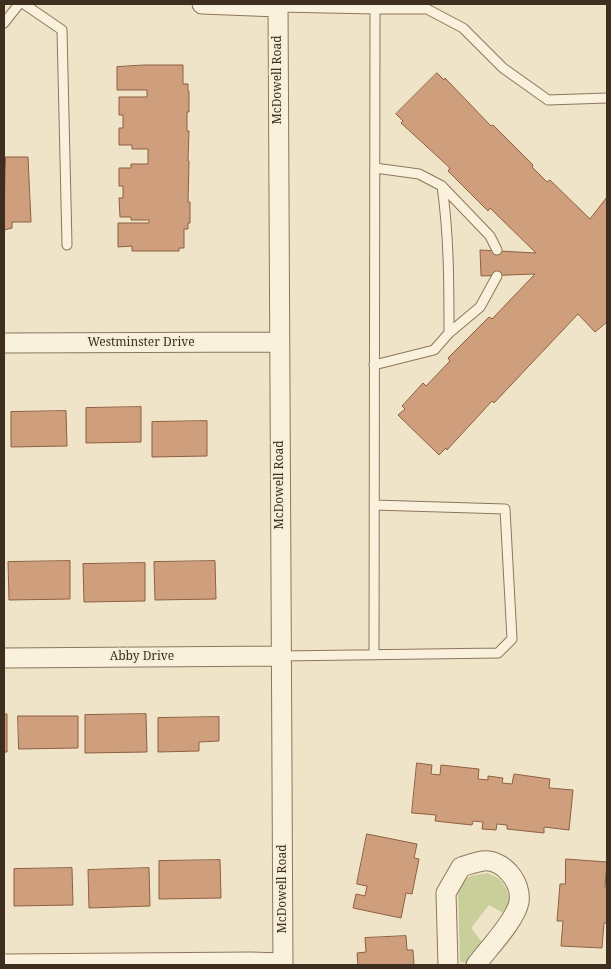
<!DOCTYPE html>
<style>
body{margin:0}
#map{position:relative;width:611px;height:969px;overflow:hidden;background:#f0e4c8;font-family:"Noto Serif",serif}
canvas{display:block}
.frame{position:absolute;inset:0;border:5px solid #3d2e20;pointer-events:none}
</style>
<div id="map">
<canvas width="611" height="969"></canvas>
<div class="frame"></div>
</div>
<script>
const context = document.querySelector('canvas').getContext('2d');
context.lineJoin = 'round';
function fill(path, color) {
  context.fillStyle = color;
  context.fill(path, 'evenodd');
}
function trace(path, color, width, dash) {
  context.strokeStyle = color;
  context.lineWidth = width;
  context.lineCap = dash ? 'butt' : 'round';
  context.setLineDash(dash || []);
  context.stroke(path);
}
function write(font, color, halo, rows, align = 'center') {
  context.font = font + ' "Noto Serif",serif';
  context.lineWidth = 4.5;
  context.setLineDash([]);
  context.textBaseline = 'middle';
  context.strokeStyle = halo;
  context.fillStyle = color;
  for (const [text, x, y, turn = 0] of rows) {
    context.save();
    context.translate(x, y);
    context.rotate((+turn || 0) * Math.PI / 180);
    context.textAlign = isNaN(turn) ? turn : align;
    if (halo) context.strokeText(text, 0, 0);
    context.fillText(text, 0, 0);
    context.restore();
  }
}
fill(new Path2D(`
 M487 873C490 875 495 876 498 878 507 885 515 905 503 913L489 905 471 928 482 942 468 963 460 962 458 891 462 881 471 876Z`), '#c9cf9b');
const building = new Path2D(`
 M144 65H183V84H188V91H189V112H187V131H189L188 161H189L188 202H190V223H188V229H184V248H179V251H132V246L118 247V223H149V220H131V217H120L119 198H123V186H119V168H131V164H148V149H132V145H119V128H123V115H119V97H147V90H117V67Z
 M437 73 444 80 445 78 491 126 493 125 533 165 532 167 547 182 550 180 590 219 607 197V322L595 332 578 314 494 403 492 401 447 450 446 448 439 455 398 415 405 409 402 406 423 383 426 386 450 361 448 358 489 317 492 319 535 274 481 276 480 250 536 253 490 208 488 211 448 171 450 168 401 123 403 121 396 114Z
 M6 157H28L31 222H12V228L4 230Z
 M141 407V442L86 443V408Z
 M66 411 67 446 11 447V412Z
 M207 421V456L152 457V422Z
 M70 561V599L9 600 8 562Z
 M215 561 216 599 155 600 154 562Z
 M145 563V601L84 602 83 564Z
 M4 714H7V752H4Z
 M146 714 147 752 85 753V715Z
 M18 716H78V748L19 749Z
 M219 717V741L199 742V751L158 752V718Z
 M417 763 432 765 431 774 440 775 441 765 479 769 478 779 488 780V776L503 778 502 783 512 784 514 774 550 779 549 788 573 790 569 830 544 827V833L507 829V825L497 824 496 830 482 829 483 822 473 821 472 825 435 821 436 815 412 813Z
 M367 834 417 844 414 858 419 859 412 894 406 893 401 918 353 908 356 894 365 896 367 886 357 884Z
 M566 859 607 862 605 887H607V923H604L602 948 561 946 563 921H557L560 884H565Z
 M220 860 221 898 159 899V861Z
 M72 868 73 905 14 906V869Z
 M149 868 150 906 89 908 88 870Z
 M406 936 407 950H413L414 965H358L357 953 366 952 365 938Z`);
fill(building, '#cf9f7d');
trace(building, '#8d5f41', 1);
const lane = new Path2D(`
 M24 4 62 30 67 245
 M278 7 375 9 374 655
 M375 9H427L463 28 503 68 548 100 607 98
 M4 23 19 4
 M442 186 490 236 497 250
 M449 333 480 307 497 276
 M374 365 434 350 449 333C449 284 449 235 442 186L419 174 375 168
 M281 656 498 653 512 639 505 509 374 505`);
const street = new Path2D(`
 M202 4 278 7
 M278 4 283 965
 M4 343 279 342
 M4 658 281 656
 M4 964 251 962 283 963
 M448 965 446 893 461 867C468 865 476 862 483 861 503 859 522 882 519 902 516 920 487 950 476 965`);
trace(lane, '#8d765c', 11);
trace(street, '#8d765c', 21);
trace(lane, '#faf1dc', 9);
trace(street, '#faf1dc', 19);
write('12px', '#3d2e20', '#f7eed8', [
 ["McDowell Road",278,80,-90],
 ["Westminster Drive",141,343],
 ["McDowell Road",280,485,-90],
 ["Abby Drive",142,657],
 ["McDowell Road",283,889,-90]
]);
</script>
